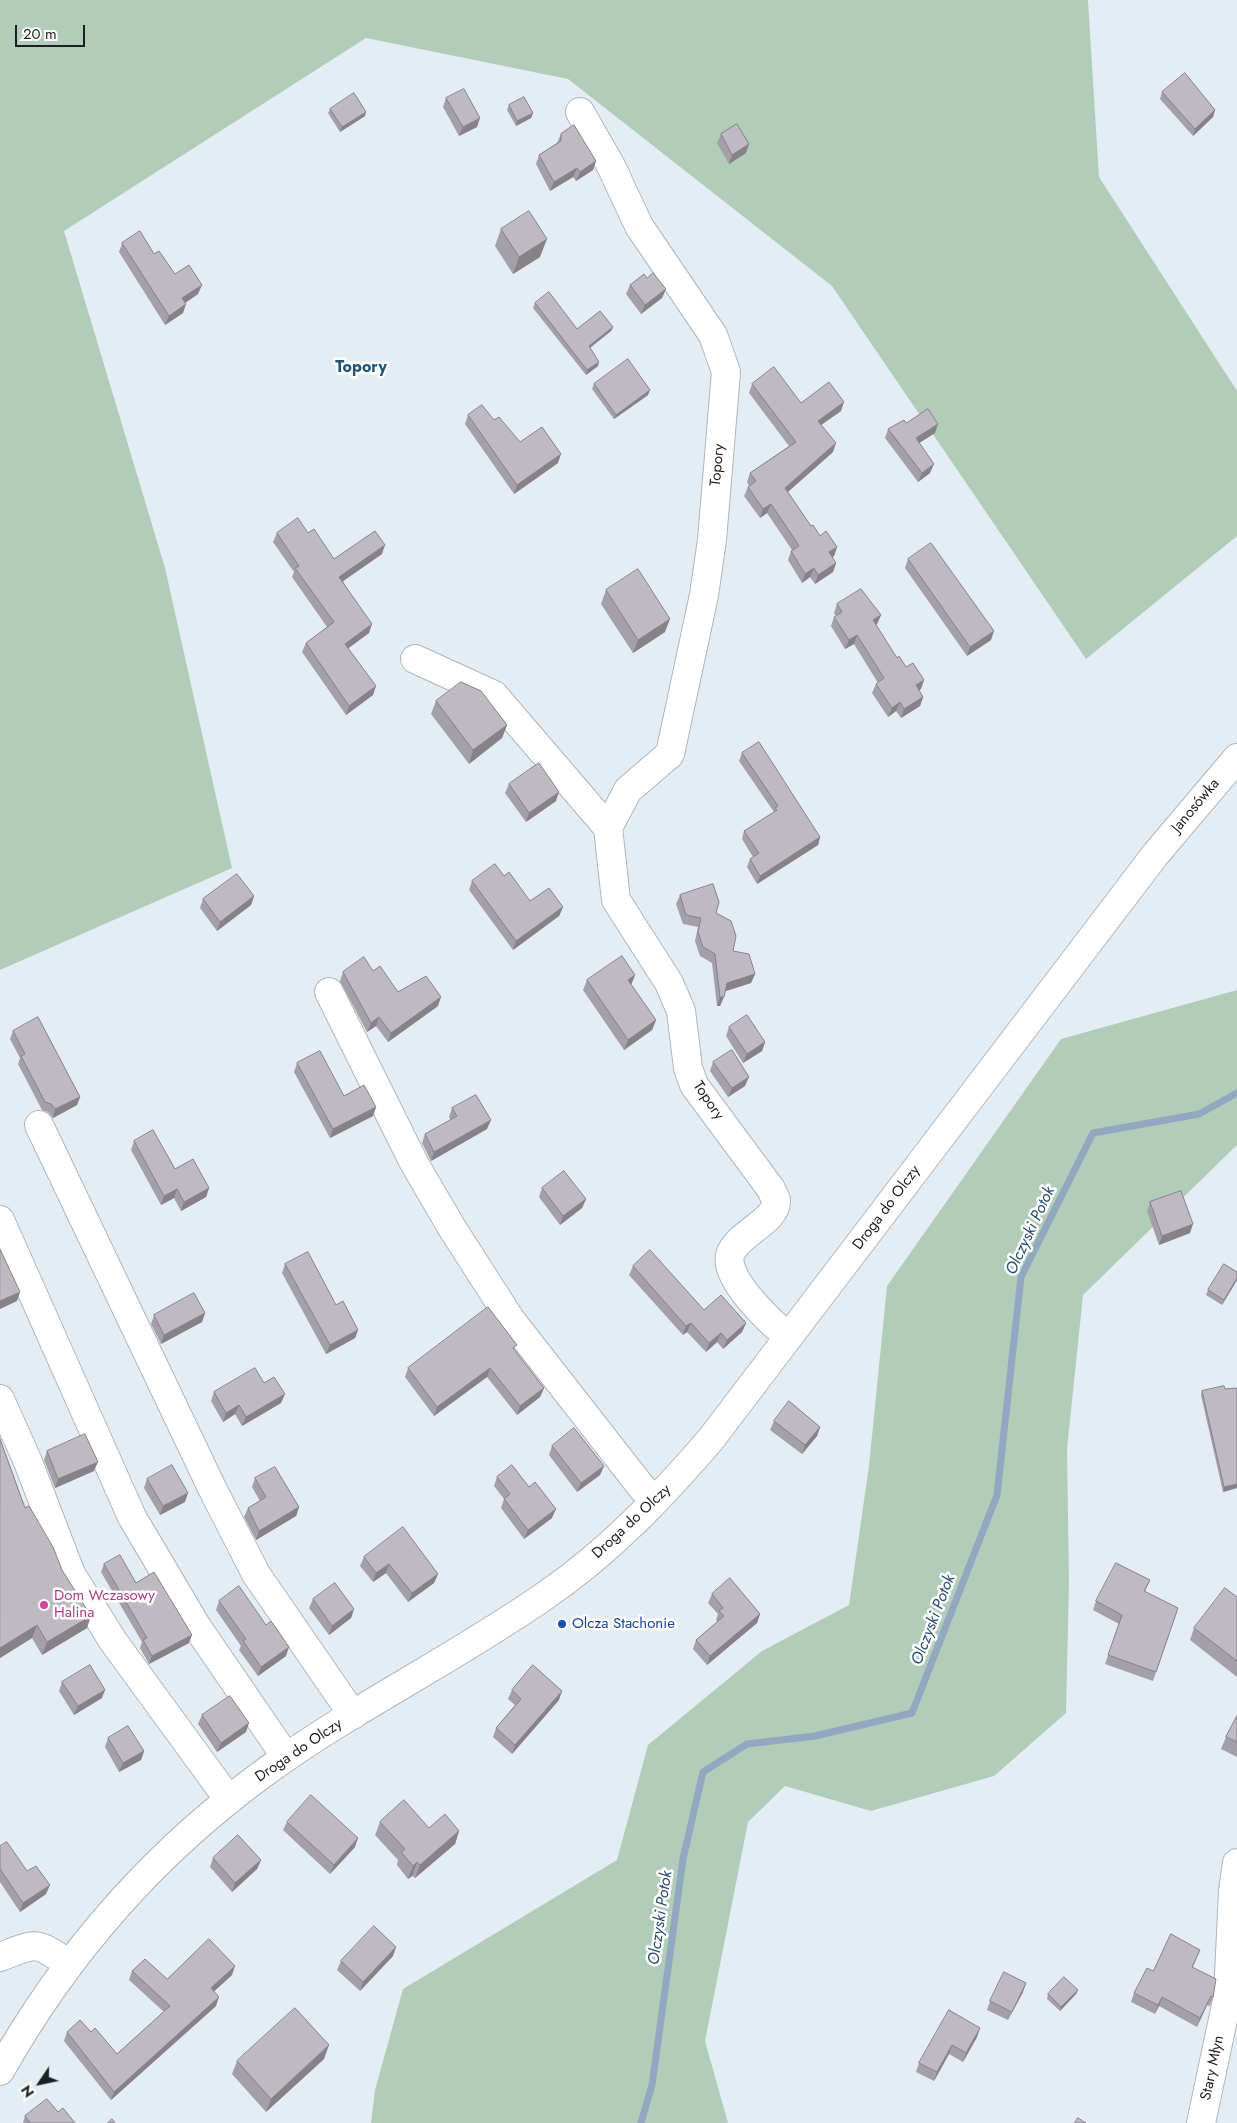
<!DOCTYPE html>
<meta charset="utf-8">
<style>
body{margin:0}
#map{position:relative;width:1237px;height:2123px;overflow:hidden;background:#e4edf3;font-family:Jost,sans-serif}
canvas{display:block}
.north{position:absolute;left:15px;top:2058px;width:50px;height:50px;-webkit-text-stroke:4px #fff;paint-order:stroke;rotate:236deg;font-size:14px;font-weight:700;line-height:20px;text-align:center;color:#1d2022}
.north::after{content:'';display:block;margin:auto;width:18px;height:22px;background:#1d2022;clip-path:polygon(50% 0,100% 100%,50% 72%,0 100%)}
.scale{position:absolute;left:15px;top:25px;width:70px;height:22px;box-sizing:border-box;border:2px solid #1d2022;border-top:0;padding-left:6px;font-size:15px;line-height:18px;white-space:nowrap;color:#1d2022;-webkit-text-stroke:4px #fff;paint-order:stroke}
</style>
<div id="map">
<canvas width="1237" height="2123"></canvas>
<div class="north">N</div>
<div class="scale">20 m</div>
</div>
<script>
const context = document.querySelector('canvas').getContext('2d');
context.lineJoin = 'round';
function fill(path, color) {
  context.fillStyle = color;
  context.fill(path, 'evenodd');
}
function trace(path, color, width, dash) {
  context.strokeStyle = color;
  context.lineWidth = width;
  context.lineCap = dash ? 'butt' : 'round';
  context.setLineDash(dash || []);
  context.stroke(path);
}
function write(font, color, halo, rows, align = 'center') {
  context.font = font + ' Jost,sans-serif';
  context.lineWidth = 5;
  context.setLineDash([]);
  context.textBaseline = 'middle';
  context.strokeStyle = halo;
  context.fillStyle = color;
  for (const [text, x, y, turn = 0] of rows) {
    context.save();
    context.translate(x, y);
    context.rotate((+turn || 0) * Math.PI / 180);
    context.textAlign = isNaN(turn) ? turn : align;
    if (halo) context.strokeText(text, 0, 0);
    context.fillText(text, 0, 0);
    context.restore();
  }
}
fill(new Path2D(`
 M0 0H1088L1099 177 1237 391V536L1086 659 832 286 568 79 366 38 64 231 165 568 232 868 0 970Z
 M1237 990V1145L1083 1295 1067 1449 1069 1582 1066 1713 994 1776 871 1811 785 1786 748 1822 705 2041 728 2123H371L375 2090 403 1989 617 1860 648 1745 762 1651 849 1605 869 1466 887 1286 1061 1039Z`), '#b2ccba');
trace(new Path2D(`
 M641 2123 652 2085 683 1859 703 1772 747 1744 815 1736 912 1713 997 1495 1021 1277 1093 1133 1199 1114 1237 1093`), '#90a9c0', 7);
const minor = new Path2D(`
 M580 112 611 166 639 226 713 335 726 372 712 540 704 595 670 754 628 790 608 828 616 900 669 983 681 1011 688 1068 694 1085 771 1189C772 1192 775 1197 776 1200 778 1221 736 1234 730 1255 724 1279 771 1323 789 1337
 M415 659 494 695 608 828
 M329 992 414 1163 452 1228 511 1320 643 1489 656 1500
 M39 1125 212 1488 256 1574 353 1715
 M0 1220 132 1517 197 1627 286 1757
 M0 1399 28 1462 71 1574 113 1641 229 1800
 M0 1957C39 1942 34 1941 69 1964
 M0 2071C67 1952 157 1850 268 1770 357 1706 456 1658 546 1595 609 1552 662 1496 711 1439L1155 855 1237 758
 M1201 2123 1228 1996 1233 1891 1237 1863`);
trace(minor, '#afb7bd', 30);
trace(minor, '#fff', 28);
fill(new Path2D(`
 M1162 92 1215 110 1213 117 1193 136 1160 99Z
 M446 98 477 127 459 136 443 107Z
 M509 105 533 113 531 118 516 126 507 110Z
 M330 109 365 116 340 132 328 113Z
 M561 134 596 161 593 170 576 181 573 177 550 191 536 164 539 155 557 143Z
 M721 134 746 153 729 164 717 143Z
 M501 229 540 257 513 274 495 246Z
 M122 243 154 254 175 274 198 294 185 303 183 313 165 325 119 252Z
 M630 285 666 289 662 298 641 314 626 294Z
 M535 303 577 329 613 327 611 331 590 348 598 366 586 375 533 308Z
 M594 384 648 395 614 419 592 389Z
 M752 384 801 403 841 411 821 425 833 452 788 492 811 526 820 536 837 547 834 556 832 557 836 563 833 572 815 584 810 577 802 583 788 560 791 551 792 550 790 547 767 513 760 518 744 496 748 487 749 486 747 482 750 473 789 446 749 393Z
 M468 415 494 420 520 442 558 463 514 494 465 424Z
 M906 423 935 433 919 443 930 473 918 482 885 438 888 429Z
 M277 533H308L334 559 382 554 343 581 369 633 348 648 373 695 346 715 302 652 306 643 327 627 292 577 294 572 273 542Z
 M908 559 991 640 967 656 905 568Z
 M606 590 665 632 633 653 601 604Z
 M837 604 881 615 877 624 876 625 897 658 921 689 919 690 923 697 920 706 901 718 896 711 888 717 872 693 876 684 878 683 854 644 845 649 831 626 834 617 836 616 834 613Z
 M436 701 507 725 502 738 469 764 431 714Z
 M742 753 820 837 818 845 757 884 747 867 750 859 753 857 742 839 744 831 774 812 739 761Z
 M509 784 556 801 526 822 505 793Z
 M504 876 530 901 563 907 559 916 513 950 469 890 472 881Z
 M680 895 716 913 733 951 755 974 751 983 725 991 720 1006H717L712 963 700 956 695 941 698 927 683 924 676 904Z
 M254 896 251 905 217 931 200 908 203 899Z
 M373 971 398 992 438 1006 388 1042 376 1026 367 1032 340 981 343 972Z
 M635 975 631 985 656 1020 652 1030 624 1050 583 990 587 980Z
 M729 1027 765 1042 762 1051 743 1063 726 1036Z
 M13 1031 80 1097 77 1105 53 1118 48 1112 42 1110 18 1064 20 1058 10 1039Z
 M713 1062 745 1086 728 1097 710 1071Z
 M297 1063 344 1096 376 1107 373 1116 330 1138 294 1072Z
 M452 1108 487 1129 431 1161 422 1143 425 1134 451 1120 449 1117Z
 M134 1141 175 1169 209 1188 206 1197 181 1211 174 1198 161 1205 131 1150Z
 M542 1188 586 1199 582 1208 560 1225 539 1197Z
 M1150 1202 1190 1233 1159 1245 1147 1211Z
 M285 1264 336 1305 358 1330 355 1338 326 1354 282 1273Z
 M633 1266 704 1310 746 1323 742 1332 723 1349 717 1342 706 1352 687 1332 683 1335 629 1275Z
 M1237 1272V1280L1222 1305 1206 1295 1208 1290Z
 M205 1313 202 1322 161 1344 151 1324 154 1315Z
 M515 1351 544 1388 540 1397 517 1415 487 1377 434 1416 405 1377 408 1368Z
 M1237 1388V1488L1223 1492 1201 1395 1202 1391Z
 M214 1392 281 1403 242 1426 235 1414 223 1422 211 1401Z
 M774 1421 820 1427 817 1436 802 1454 770 1430Z
 M0 1439 25 1508 87 1628 42 1655 32 1638 0 1658Z
 M552 1446 604 1466 600 1475 577 1492 549 1455Z
 M47 1451 94 1471 55 1488 44 1460Z
 M497 1477 552 1518 524 1539 501 1508 504 1499 494 1486Z
 M255 1478 299 1507 296 1516 256 1540 244 1517 248 1508 260 1501 252 1487Z
 M147 1479 185 1502 160 1515 144 1488Z
 M364 1557 438 1574 434 1583 408 1602 386 1573 373 1582 360 1566Z
 M104 1564 136 1583 189 1643 149 1664 140 1648 142 1642 101 1572Z
 M1150 1580 1145 1592 1178 1608 1153 1681 1105 1664 1119 1624 1093 1610 1096 1601Z
 M712 1594 760 1614 757 1623 707 1665 693 1649 696 1640 718 1622 716 1620 718 1614 708 1603Z
 M1237 1597V1677L1190 1640 1194 1628Z
 M313 1599 354 1609 351 1618 329 1635 309 1608Z
 M219 1601 286 1656 258 1676 239 1650 241 1646 216 1610Z
 M62 1682 102 1698 74 1715 59 1691Z
 M512 1690 559 1700 512 1754 493 1737 496 1728 515 1705 508 1699Z
 M202 1715 246 1732 217 1752 198 1724Z
 M1237 1716V1757L1221 1749 1226 1737Z
 M108 1738 144 1751 141 1760 119 1772 105 1747Z
 M287 1822 355 1847 330 1874 283 1830Z
 M380 1822 429 1828 459 1831 455 1844 415 1878 412 1876 408 1879 397 1865 398 1860 375 1835Z
 M0 1846 27 1871 46 1894 20 1912 0 1882Z
 M213 1858 261 1860 257 1869 232 1892 210 1867Z
 M1200 1950 1193 1967 1213 1997 1210 2006 1207 2005 1197 2027 1159 2006 1155 2014 1131 2002 1134 1993 1153 1971Z
 M393 1956 360 1991 337 1970 341 1961Z
 M132 1971 167 1979 232 1975 214 1991 216 2006 111 2100 64 2041 67 2032H91L117 2054 164 2012 129 1980Z
 M1078 1990 1076 1994 1060 2011 1047 1999 1048 1994Z
 M1023 1992 1008 2020 987 2010 990 2001Z
 M980 2028 977 2037 963 2062 949 2054 934 2081 916 2072 919 2063Z
 M324 2059 266 2112 232 2074 237 2061Z
 M58 2112 75 2123H23L25 2116Z`), '#a4a0a7');
fill(new Path2D(`
 M1215 110 1213 117 1193 136 1195 129Z
 M366 112 365 116 340 132 342 127Z
 M533 113 531 118 516 126 517 121Z
 M480 118 477 127 459 136 463 127Z
 M749 144 746 153 729 164 732 155Z
 M596 161 593 170 576 181 580 172Z
 M577 168 573 177 550 191 554 182Z
 M547 239 540 257 513 274 519 257Z
 M202 285 198 294 179 307 182 298Z
 M666 289 662 298 641 314 645 305Z
 M186 304 183 313 165 325 169 316Z
 M613 327 611 331 587 350 589 346Z
 M599 362 598 366 586 375 587 370Z
 M650 390 648 395 614 419 616 415Z
 M844 402 841 411 814 430 818 421Z
 M938 424 935 433 913 447 916 438Z
 M836 443 833 452 782 497 785 488Z
 M561 454 558 463 514 494 517 485Z
 M934 464 930 473 918 482 922 473Z
 M771 504 767 513 760 518 763 509Z
 M385 545 382 554 336 586 339 577Z
 M837 547 834 556 826 561 829 552Z
 M836 563 833 572 815 584 818 575Z
 M814 568 810 577 802 583 805 574Z
 M881 615 877 624 869 629 873 620Z
 M670 619 665 632 633 653 638 640Z
 M372 624 369 633 342 653 345 644Z
 M994 631 991 640 967 656 970 647Z
 M857 635 854 644 845 649 849 640Z
 M924 680 921 689 913 694 916 685Z
 M376 686 373 695 346 715 349 706Z
 M923 697 920 706 901 718 904 709Z
 M900 702 896 711 888 717 892 708Z
 M507 725 502 738 469 764 473 750Z
 M559 792 556 801 526 822 529 813Z
 M820 837 818 845 757 884 760 876Z
 M254 896 251 905 217 931 220 922Z
 M563 907 559 916 513 950 516 941Z
 M755 974 751 983 723 992 727 983Z
 M635 975 631 985 628 980Z
 M441 997 438 1006 388 1042 391 1033Z
 M720 997H724L720 1006H717Z
 M379 1017 376 1026 367 1032 371 1023Z
 M656 1020 652 1030 624 1050 628 1040Z
 M765 1042 762 1051 743 1063 747 1054Z
 M749 1077 745 1086 728 1097 732 1088Z
 M80 1097 77 1105 53 1118 55 1109Z
 M376 1107 373 1116 330 1138 333 1129Z
 M491 1120 487 1129 431 1161 434 1152Z
 M209 1188 206 1197 181 1211 184 1202Z
 M177 1189 174 1198 161 1205 164 1196Z
 M586 1199 582 1208 560 1225 563 1216Z
 M1193 1224 1190 1233 1159 1245 1162 1236Z
 M1237 1278V1280L1222 1305 1224 1300Z
 M20 1292 17 1301 0 1309V1301Z
 M205 1313 202 1322 161 1344 164 1335Z
 M691 1323 687 1332 683 1335 686 1326Z
 M746 1323 742 1332 723 1349 727 1340Z
 M358 1330 355 1338 326 1354 330 1345Z
 M721 1333 717 1342 706 1352 709 1343Z
 M490 1368 487 1377 434 1416 437 1407Z
 M544 1388 540 1397 517 1415 520 1406Z
 M285 1394 281 1403 242 1426 246 1417Z
 M239 1405 235 1414 223 1422 226 1413Z
 M820 1427 817 1436 802 1454 805 1445Z
 M98 1462 94 1471 55 1488 58 1479Z
 M604 1466 600 1475 577 1492 581 1483Z
 M1237 1484V1488L1223 1492 1224 1487Z
 M188 1493 185 1502 160 1515 163 1506Z
 M299 1507 296 1516 256 1540 259 1531Z
 M556 1509 552 1518 524 1539 528 1530Z
 M389 1564 386 1573 373 1582 376 1573Z
 M438 1574 434 1583 408 1602 412 1593Z
 M354 1609 351 1618 329 1635 332 1626Z
 M760 1614 757 1623 707 1665 710 1656Z
 M91 1616 87 1628 42 1655 47 1642Z
 M37 1625 32 1638 0 1658V1648Z
 M192 1635 189 1643 149 1664 152 1656Z
 M289 1647 286 1656 258 1676 261 1667Z
 M105 1690 102 1698 74 1715 78 1706Z
 M562 1691 559 1700 512 1754 515 1745Z
 M249 1723 246 1732 217 1752 221 1743Z
 M144 1751 141 1760 119 1772 123 1763Z
 M459 1831 455 1844 415 1878 420 1865Z
 M358 1838 355 1847 330 1874 334 1865Z
 M261 1860 257 1869 232 1892 235 1883Z
 M417 1862 412 1876 408 1879 413 1866Z
 M50 1885 46 1894 20 1912 23 1903Z
 M396 1947 393 1956 360 1991 363 1982Z
 M235 1966 232 1975 208 1997 211 1988Z
 M1026 1983 1023 1992 1008 2020 1012 2012Z
 M1078 1990 1076 1994 1060 2011 1061 2007Z
 M1211 1996 1207 2005 1197 2027 1200 2018Z
 M219 1997 216 2006 111 2100 114 2092Z
 M1162 1997 1159 2006 1155 2014 1158 2005Z
 M980 2028 977 2037 963 2062 966 2053Z
 M329 2045 324 2059 266 2112 271 2099Z
 M952 2045 949 2054 934 2081 937 2072Z`), '#868288');
const building = new Path2D(`
 M1185 73 1215 110 1195 129 1162 92Z
 M464 89 480 118 463 127 446 98Z
 M354 93 366 112 342 127 330 109Z
 M524 97 533 113 517 121 509 105Z
 M737 124 749 144 732 155 721 134Z
 M574 125 596 161 580 172 577 168 554 182 539 155 561 141V134Z
 M529 211 547 239 519 257 501 229Z
 M140 231 154 254 159 251 175 274 189 265 202 285 182 298 186 304 169 316 122 243Z
 M653 273 666 289 645 305 630 285 644 274 647 278Z
 M549 292 577 329 600 311 613 327 589 346 599 362 587 370 535 303Z
 M628 359 650 390 616 415 594 384Z
 M774 367 801 403 829 382 844 402 818 421 836 443 785 488 811 526 813 525 820 536 826 531 837 547 829 552 836 563 818 575 814 568 805 574 791 551 799 546 794 538 771 504 763 509 748 487 756 481 750 473 796 442 752 384Z
 M482 405 494 420 499 417 520 442 542 427 561 454 517 485 468 415Z
 M928 409 938 424 916 438 934 464 922 473 888 429 904 420 906 423Z
 M298 518 308 533 314 529 334 559 375 531 385 545 339 577 372 624 345 644 376 686 349 706 306 643 334 622 295 568 299 566 277 533Z
 M931 543 994 631 970 647 908 559Z
 M638 569 670 619 638 640 606 590Z
 M861 589 881 615 873 620 897 658 899 656 906 667 913 663 924 680 916 685 923 697 904 709 900 702 892 708 876 684 884 678 857 635 849 640 834 617 842 612 837 604Z
 M461 682 481 691 507 725 473 750 436 701Z
 M759 742 820 837 760 876 750 859 759 853 744 831 777 810 775 808 778 806 742 753Z
 M539 763 559 792 529 813 509 784Z
 M495 864 504 876 509 872 530 901 549 888 563 907 516 941 472 881Z
 M237 874 254 896 220 922 203 899Z
 M713 884 719 902 716 913 731 921 736 936 733 951 749 954 755 974 727 983 724 997H720L715 954 703 947 698 932 701 918 686 915 680 895Z
 M622 956 635 975 628 980 656 1020 628 1040 587 980Z
 M364 957 373 971 380 966 398 992 426 976 441 997 391 1033 379 1017 371 1023 343 972Z
 M747 1015 765 1042 747 1054 729 1027Z
 M38 1017 80 1097 55 1109 51 1104 45 1102 21 1056 25 1054 13 1031Z
 M732 1050 749 1077 732 1088 713 1062Z
 M320 1051 344 1096 364 1085 376 1107 333 1129 297 1063Z
 M476 1095 491 1120 434 1152 425 1134 457 1116 452 1108Z
 M153 1130 175 1169 193 1159 209 1188 184 1202 177 1189 164 1196 134 1141Z
 M564 1171 586 1199 563 1216 542 1188Z
 M1181 1191 1193 1224 1162 1236 1150 1202Z
 M0 1249 20 1292 0 1301Z
 M650 1250 704 1310 721 1295 746 1323 727 1340 721 1333 709 1343 691 1323 686 1326 633 1266Z
 M308 1252 336 1305 343 1301 358 1330 330 1345 285 1264Z
 M1224 1264 1237 1272V1278L1224 1300 1208 1290Z
 M194 1293 205 1313 164 1335 154 1315Z
 M488 1307 517 1345 513 1348 544 1388 520 1406 490 1368 437 1407 408 1368Z
 M255 1368 264 1383 274 1377 285 1394 246 1417 239 1405 226 1413 214 1392Z
 M1224 1386 1225 1389 1237 1388V1484L1224 1487 1202 1391Z
 M789 1401 820 1427 805 1445 774 1421Z
 M574 1428 604 1466 581 1483 552 1446Z
 M85 1434 98 1462 58 1479 47 1451Z
 M0 1439 25 1508 29 1506 53 1547 62 1570 91 1616 47 1642 37 1625 0 1648Z
 M172 1465 188 1493 163 1506 147 1479Z
 M512 1465 529 1487 535 1482 556 1509 528 1530 504 1499 510 1494 497 1477Z
 M275 1467 299 1507 259 1531 248 1508 266 1497 255 1478Z
 M403 1527 438 1574 412 1593 389 1564 376 1573 364 1557Z
 M120 1555 136 1583 154 1572 192 1635 152 1656 143 1640 147 1638 104 1564Z
 M1116 1563 1150 1580 1144 1591 1178 1608 1156 1672 1108 1655 1122 1615 1096 1601Z
 M730 1578 760 1614 710 1656 696 1640 724 1616 719 1611 723 1608 712 1594Z
 M335 1583 354 1609 332 1626 313 1599Z
 M239 1586 266 1625 271 1621 289 1647 261 1667 243 1641 246 1639 219 1601Z
 M1225 1588 1237 1597V1661L1194 1628Z
 M90 1665 105 1690 78 1706 62 1682Z
 M533 1665 562 1691 515 1745 496 1728 521 1699 512 1690Z
 M230 1696 249 1723 221 1743 202 1715Z
 M1237 1716V1742L1226 1737Z
 M128 1726 144 1751 123 1763 108 1738Z
 M311 1795 358 1838 334 1865 287 1822Z
 M404 1800 429 1828 445 1814 459 1831 420 1865 417 1862 413 1866 401 1852 405 1849 380 1822Z
 M238 1835 261 1860 235 1883 213 1858Z
 M7 1842 27 1871 36 1866 50 1885 23 1903 0 1869V1846Z
 M374 1926 396 1947 363 1982 341 1961Z
 M1171 1934 1200 1950 1192 1967 1216 1979 1213 1997 1211 1996 1200 2018 1162 1997 1158 2005 1134 1993 1147 1968 1153 1971Z
 M209 1939 235 1966 211 1988 219 1997 114 2092 67 2032 80 2020 91 2032 95 2028 117 2054 170 2006 132 1971 145 1959 167 1979Z
 M1004 1972 1026 1983 1012 2012 990 2001Z
 M1064 1977 1078 1990 1061 2007 1048 1994Z
 M295 2008 329 2045 271 2099 237 2061Z
 M949 2010 980 2028 966 2053 952 2045 937 2072 919 2063Z
 M47 2099 58 2112 63 2108 75 2123H30L25 2116Z
 M1078 2118 1086 2123H1075Z
 M112 2119 115 2123H108Z`);
fill(building, '#bfbac2');
trace(building, '#868288', 1);
for (const [x, y, r, color] of [
 [44,1605,5,"#d1479c"],
 [562,1624,5,"#1a4fb4"]
]) {
  const dot = new Path2D();
  dot.arc(x, y, r, 0, 2 * Math.PI);
  context.fillStyle = color;
  context.fill(dot);
  trace(dot, '#fff', 2);
}
write('15px', '#1d2022', '#fff', [
 ["Topory",718,465,-85],
 ["Janosówka",1196,806,-50],
 ["Topory",708,1101,56],
 ["Droga do Olczy",887,1208,-53],
 ["Droga do Olczy",632,1522,-43],
 ["Droga do Olczy",299,1751,-34],
 ["Stary Młyn",1213,2068,-78]
]);
write('15px', '#b23c85', '#fff', [
 ["Dom Wczasowy",54,1596],
 ["Halina",54,1613]
], 'left');
write('15px', '#164399', '#fff', [
 ["Olcza Stachonie",572,1624]
], 'left');
write('bold 16px', '#1e5577', '#fff', [
 ["Topory",361,368]
]);
write('italic 16px', '#274f72', '#fff', [
 ["Olczyski Potok",1031,1231,-65],
 ["Olczyski Potok",934,1620,-69],
 ["Olczyski Potok",661,1918,-82]
]);
</script>
